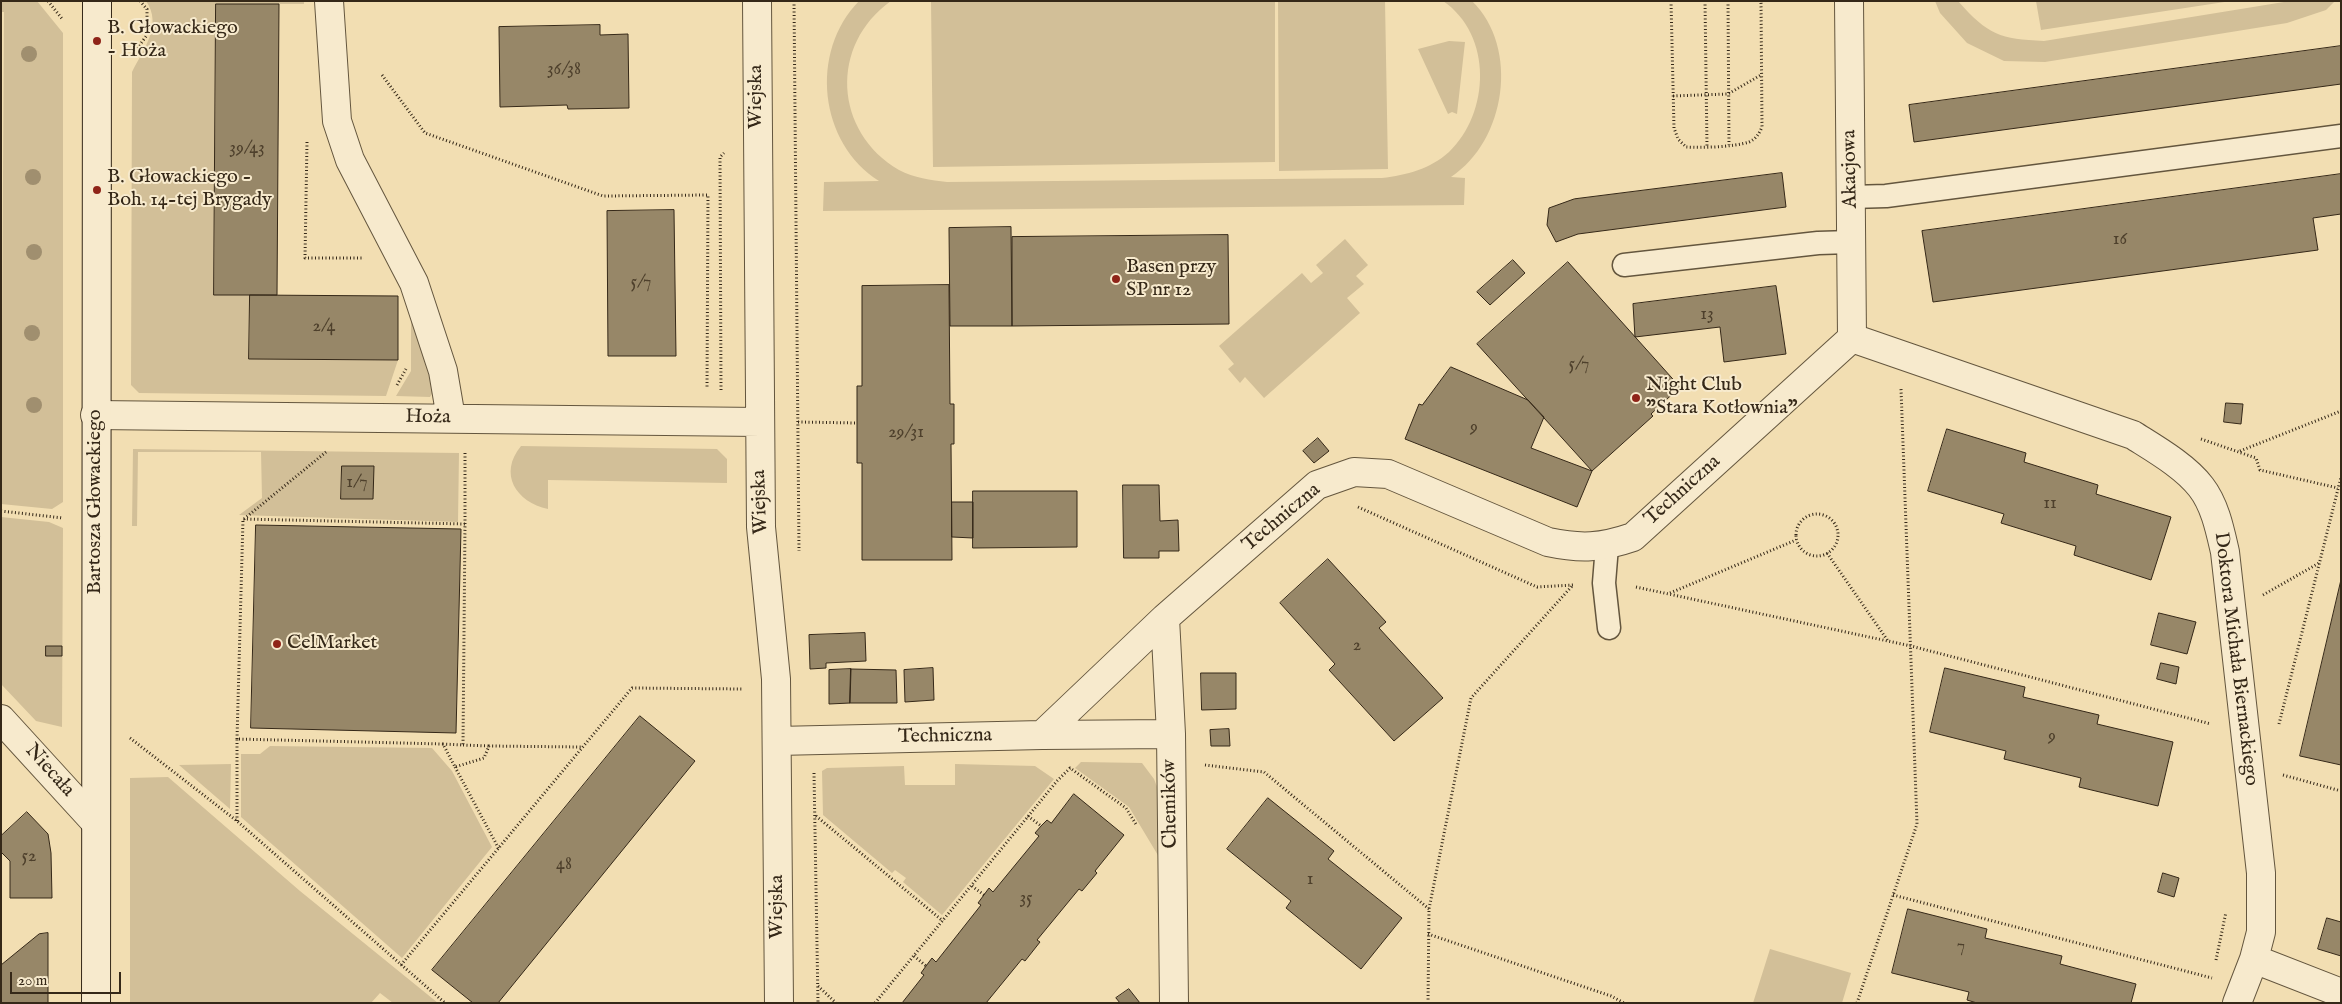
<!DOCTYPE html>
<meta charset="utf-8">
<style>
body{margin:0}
#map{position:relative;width:2342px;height:1004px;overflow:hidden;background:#f2deb2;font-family:"IM FELL English",serif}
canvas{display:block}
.frame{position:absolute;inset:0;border:2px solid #352818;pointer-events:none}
.scale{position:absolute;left:10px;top:972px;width:111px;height:22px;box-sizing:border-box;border:2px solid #352818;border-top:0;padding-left:6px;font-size:15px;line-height:18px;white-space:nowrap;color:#352818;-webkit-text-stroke:4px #f7eacd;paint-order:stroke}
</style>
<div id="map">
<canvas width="2342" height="1004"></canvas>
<div class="frame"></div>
<div class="scale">20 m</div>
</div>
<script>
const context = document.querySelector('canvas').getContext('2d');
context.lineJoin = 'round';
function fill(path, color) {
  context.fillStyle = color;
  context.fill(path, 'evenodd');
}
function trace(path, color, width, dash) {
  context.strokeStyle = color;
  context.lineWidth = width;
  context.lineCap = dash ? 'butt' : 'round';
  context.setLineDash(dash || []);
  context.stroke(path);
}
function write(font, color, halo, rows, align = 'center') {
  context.font = font + ' "IM FELL English",serif';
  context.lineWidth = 4;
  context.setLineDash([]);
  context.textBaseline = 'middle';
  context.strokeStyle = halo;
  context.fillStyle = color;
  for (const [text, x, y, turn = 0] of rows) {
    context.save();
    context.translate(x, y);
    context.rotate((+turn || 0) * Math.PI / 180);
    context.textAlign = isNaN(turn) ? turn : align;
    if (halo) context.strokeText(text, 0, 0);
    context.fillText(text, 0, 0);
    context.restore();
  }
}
fill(new Path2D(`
 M1 1H37L63 33V502L52 509 1 504 4 12H1Z
 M146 1H304V4H216L214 294 250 295 249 359 398 360 386 396 139 393 131 385 132 72C143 50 163 25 146 1Z
 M859 1H891C829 45 834 132 899 170 914 178 931 180 947 182L1382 178C1407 175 1430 169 1449 152 1490 113 1493 35 1443 1H1472C1520 48 1506 141 1451 177L1465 178 1464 205 823 211 824 182 879 181C819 143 809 52 859 1Z
 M931 1H1275V162L933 167Z
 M1278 1H1385L1388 169 1279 171Z
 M1935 1H1958C1988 35 2000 39 2044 41L2290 1H2335L2326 10 2287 23 2045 62 2004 61 1967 43 1940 13Z
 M2036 1H2231L2041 30Z
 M1449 41 1465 42 1457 114 1452 112 1448 114 1418 49Z
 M1345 239 1368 265 1356 276 1364 284 1347 298 1360 313 1264 398 1245 377 1240 383 1228 369 1234 364 1219 346 1302 273 1311 283 1323 273 1316 265Z
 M411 301 435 389 430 397 396 396 411 371Z
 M521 446 717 449 727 459V483L548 480V509C516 502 498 474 521 446Z
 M133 449 459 453 458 522 239 515 262 498 261 452H138L137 526H132Z
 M1 517 49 522 63 528 62 727 36 721 1 684Z
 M270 746 432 748 452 771 492 847 402 958 241 817V754H260Z
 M1081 762 1142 763 1154 779 1161 797 1162 862 1129 807 1075 768Z
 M231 764 230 809 179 765Z
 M955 764 1035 766 1054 779 942 915 903 882 906 878 895 870 892 873 823 815 822 771 827 768 904 766 905 785H955Z
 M168 777 300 891 438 1003H393L380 993 371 1003H130V778Z
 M1770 949 1851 973 1842 1003H1753Z`), '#d2bf98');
const building = new Path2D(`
 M216 4H279L277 295H214Z
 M600 25V35L628 34 629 108 568 109 567 105 500 107 499 27Z
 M2341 46V84L1914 142 1909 105Z
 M1782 173 1786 207 1578 234 1556 242 1547 225 1549 208 1574 199Z
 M2341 174V214L2313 218 2318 250 1933 302 1922 231Z
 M674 210 676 356H608L607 211Z
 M1011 227 1012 326H950L949 228Z
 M1228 235 1229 324 1012 326V237Z
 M1513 260 1525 273 1490 305 1477 292Z
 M1568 262 1680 387 1651 414 1653 416 1592 471 1477 344Z
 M949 285 950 404H954V444H951L952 560H862V463H857V386H862V286Z
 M1776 286 1786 354 1724 362 1720 327 1635 337 1633 304Z
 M250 295 398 296V360L249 359Z
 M1451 367 1528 400 1544 417 1531 448 1592 471 1577 507 1405 439 1419 404 1422 405Z
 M2226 403 2243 404 2241 424 2224 422Z
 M1947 429 2026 453 2024 462 2098 485 2096 494 2171 517 2151 580 2074 555 2076 546 2001 523 2004 514 1928 491Z
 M1318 438 1329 451 1314 463 1303 451Z
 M342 466H374L373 499H341Z
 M1123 485H1159L1160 521 1178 520 1179 551H1159V558H1124Z
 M973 491H1077V547L973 548Z
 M952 502H973V538L952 537Z
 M256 525 461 529 456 733 251 728Z
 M1328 559 1386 622 1379 628 1443 698 1394 741 1329 670 1335 664 1280 603Z
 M2341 580V765L2300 756Z
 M2159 613 2196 622 2187 654 2151 645Z
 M865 633 866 661 826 663V668L810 669 809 635Z
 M46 646H62V656H46Z
 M2161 663 2179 667 2176 684 2157 679Z
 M933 668 934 700 905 702 904 670Z
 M1945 668 2025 687 2023 697 2099 715 2097 724 2173 742 2158 806 2079 787 2081 778 2004 759 2006 751 1930 732Z
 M851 669 896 670 897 703H850Z
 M851 669 850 703 829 704V670Z
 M1201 673H1236V709L1202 710Z
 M640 716 695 761 498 1003H473L432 970Z
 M1229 729 1230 746H1211L1210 730Z
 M1074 794 1124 835 1095 871 1097 873 1082 891 1079 889 1037 940 1040 942 1025 961 1022 959 986 1003H902L924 975 921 973 926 966 932 958 936 962 981 905 978 903 989 888 993 892 1039 836 1035 833 1041 826 1047 820 1051 823Z
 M1268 798 1334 851 1328 859 1402 918 1361 969 1286 908 1291 901 1227 849Z
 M27 812 48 834 51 853 52 898H10V861L1 852V836Z
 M2163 873 2179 878 2174 897 2158 892Z
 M1908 909 1987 929 1985 938 2062 956 2060 964 2136 984 2131 1003H1977L1967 1000 1969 992 1892 973Z
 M2327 918 2341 922V956L2318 949Z
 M48 933V1003H1V965L39 934Z
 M1129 989 1140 1003H1120L1116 998Z`);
fill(building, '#978768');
trace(building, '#352818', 1);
const lane = new Path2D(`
 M1851 197 1886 196 2341 136
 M1624 265 1818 243 1851 242
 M1607 546 1604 583 1609 628`);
const street = new Path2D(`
 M329 1 337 121 350 160 414 283 443 371 451 418
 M757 1 761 527 776 679 779 1003
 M1849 1 1852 338
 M1852 338 2133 435C2155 449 2185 466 2201 487 2215 505 2220 530 2225 552L2261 873V932L2254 959 2237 1003
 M95 415 760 422
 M1165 618 1171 734
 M1 719 96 823
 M1042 735 1171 734 1174 1003
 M777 741 1042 735 1165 618 1317 485 1354 472 1388 474 1548 542C1581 549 1601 548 1633 537L1852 338
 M2254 959 2341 993`);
const secondary = new Path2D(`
 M96 1003 97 1`);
trace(lane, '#64563e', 25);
trace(street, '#64563e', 30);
trace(secondary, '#352818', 30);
trace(new Path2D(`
 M48 1 63 20
 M794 1 799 551
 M1671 1 1674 128 1678 139 1686 147C1702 148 1734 147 1749 142 1756 139 1759 134 1762 127L1761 1
 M1705 1 1707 147
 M1728 1 1729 145
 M131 57 147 35V9L140 1
 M382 75 425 133 603 196 708 195 707 389
 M1673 96 1728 94 1761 75
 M307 142 305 258H364
 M397 385 406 369
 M721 390 720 157 724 153
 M798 422 857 423
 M2201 439 2256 458 2260 470 2338 488
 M2240 451 2341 411
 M1358 507 1537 587 1573 585
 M1 511 63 518
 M1796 535a21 21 0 1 1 42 0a21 21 0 1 1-42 0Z
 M244 519 326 452
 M465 524V452
 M1827 553 1888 641
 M1636 587 1911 646 2211 724
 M1670 593 1796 540
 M2263 595 2319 563
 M2279 724 2341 477
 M130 738 237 821 445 1003
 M237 739 243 519 465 524 463 745 443 744
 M463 745 489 746
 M1205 765 1264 772 1429 909
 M455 767 499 849
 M814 773 818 1003
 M2283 775 2341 791
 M816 816 943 921
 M1028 816 1041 826
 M237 821V739L443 744 455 767 484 758 489 746 581 747
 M972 886 984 895
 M1893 895 2212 978
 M1428 934 1611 996 1624 1003
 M914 956 926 966
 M2216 960 2226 912
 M401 965 632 688 743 689
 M818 986 836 1003
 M875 1003 1057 781 1070 768 1126 808 1137 826
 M1428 1003 1429 909 1471 698 1573 585
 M1857 1003 1917 824 1901 389`), '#352818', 3, [1, 2.5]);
trace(lane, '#f7eacd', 22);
trace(street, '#f7eacd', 28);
trace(secondary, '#f7eacd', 28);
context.fillStyle = '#a08f6f';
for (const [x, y] of [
 [29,54],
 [33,177],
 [34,252],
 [32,333],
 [34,405]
]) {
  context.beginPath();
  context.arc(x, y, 8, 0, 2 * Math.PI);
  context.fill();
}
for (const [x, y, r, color] of [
 [97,41,5,"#8f2418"],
 [97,190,5,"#8f2418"],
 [1116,279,5,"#8f2418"],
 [1636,398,5,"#8f2418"],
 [277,644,5,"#8f2418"]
]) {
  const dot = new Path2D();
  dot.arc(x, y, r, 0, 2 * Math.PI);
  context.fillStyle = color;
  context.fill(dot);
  trace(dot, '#f7eacd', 2);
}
write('18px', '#4e402c', null, [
 ["36/38",564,70],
 ["39/43",247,149],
 ["16",2120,240],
 ["5/7",641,283],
 ["13",1707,315],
 ["2/4",324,327],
 ["5/7",1579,365],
 ["9",1474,428],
 ["29/31",906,433],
 ["1/7",357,483],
 ["11",2050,504],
 ["2",1357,646],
 ["9",2052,737],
 ["52",29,857],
 ["48",564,865],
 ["1",1310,880],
 ["35",1026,899],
 ["7",1961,947]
]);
write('20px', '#352818', '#f7eacd', [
 ["B. Głowackiego",107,29],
 ["- Hoża",107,52],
 ["B. Głowackiego -",107,178],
 ["Boh. 14-tej Brygady",107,201],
 ["Basen przy",1126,268],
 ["SP nr 12",1126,291],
 ["Night Club",1646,386],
 ["\"Stara Kotłownia\"",1646,409],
 ["CelMarket",287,644]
], 'left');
write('20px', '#352818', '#f7eacd', [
 ["Wiejska",757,97,-90],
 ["Akacjowa",1851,169,-91],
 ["Hoża",428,418,1],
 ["Techniczna",1683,491,-42],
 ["Bartosza Głowackiego",96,502,-90],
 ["Wiejska",761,502,-92],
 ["Techniczna",1282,518,-40],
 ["Doktora Michała Biernackiego",2235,659,83],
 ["Techniczna",945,737,-1],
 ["Niecała",49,771,48],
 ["Chemików",1171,804,-91],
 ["Wiejska",778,907,-90]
]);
</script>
